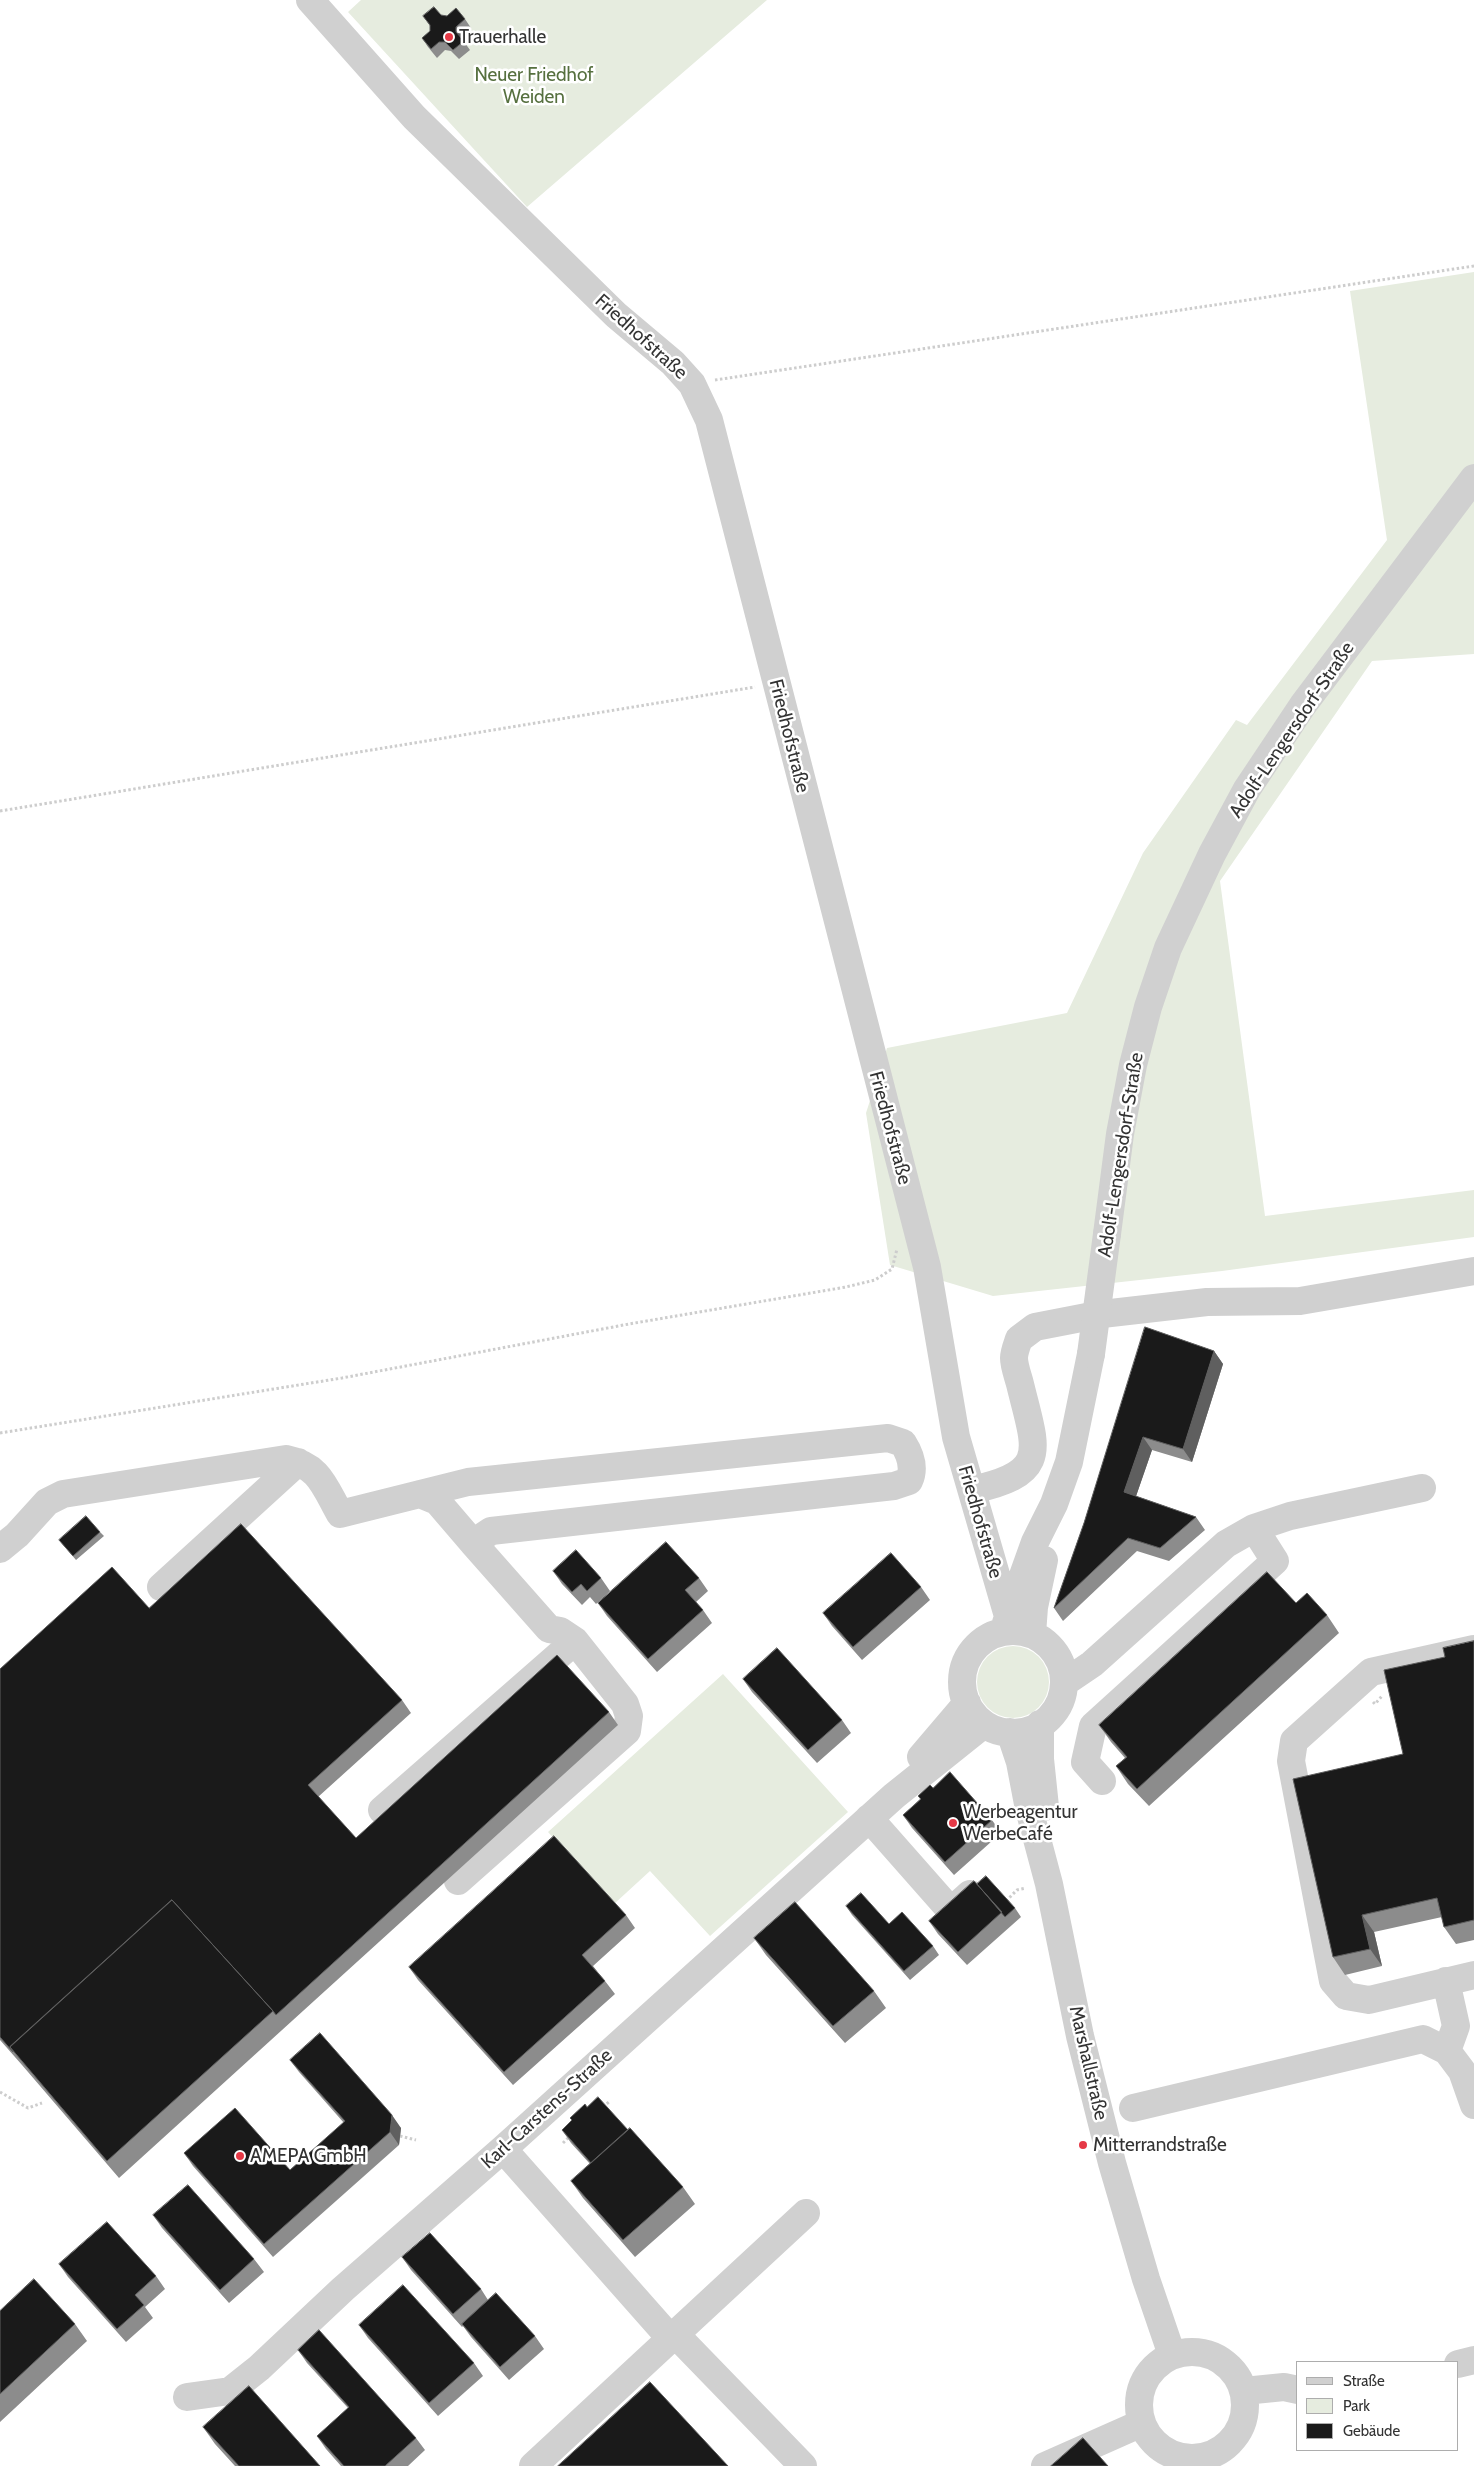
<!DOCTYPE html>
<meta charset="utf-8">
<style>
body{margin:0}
#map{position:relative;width:1474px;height:2466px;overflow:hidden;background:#fff;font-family:Cabin,sans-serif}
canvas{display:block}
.legend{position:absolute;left:1296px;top:2361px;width:162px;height:90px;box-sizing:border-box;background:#fff;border:1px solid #adadad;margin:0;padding:6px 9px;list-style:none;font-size:15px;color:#333}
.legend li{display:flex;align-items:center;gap:10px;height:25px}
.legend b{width:25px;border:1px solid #adadad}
</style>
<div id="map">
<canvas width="1474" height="2466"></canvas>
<ul class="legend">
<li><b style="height:6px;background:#d0d0d0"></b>Straße</li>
<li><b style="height:14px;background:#e6ecdf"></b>Park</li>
<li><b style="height:14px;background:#1a1a1a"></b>Gebäude</li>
</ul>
</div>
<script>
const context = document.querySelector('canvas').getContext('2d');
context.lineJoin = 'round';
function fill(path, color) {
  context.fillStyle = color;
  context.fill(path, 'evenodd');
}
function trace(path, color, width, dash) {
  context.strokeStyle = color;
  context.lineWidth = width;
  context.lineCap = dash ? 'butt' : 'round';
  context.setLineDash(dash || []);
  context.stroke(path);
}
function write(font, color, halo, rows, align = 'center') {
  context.font = font + ' Cabin,sans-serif';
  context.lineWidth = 5;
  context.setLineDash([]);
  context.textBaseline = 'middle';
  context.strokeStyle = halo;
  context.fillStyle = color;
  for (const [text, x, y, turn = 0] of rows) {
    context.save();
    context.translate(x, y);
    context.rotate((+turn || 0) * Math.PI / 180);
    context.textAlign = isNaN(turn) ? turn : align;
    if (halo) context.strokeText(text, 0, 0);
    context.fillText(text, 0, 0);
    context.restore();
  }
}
fill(new Path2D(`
 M361 0H767L527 207 348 12Z
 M1474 272V654L1372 661 1220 881 1265 1216 1474 1190V1237L1222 1271 993 1296 890 1265 866 1113 887 1048 1067 1013 1143 853 1236 720 1247 725 1387 540 1350 291Z
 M977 1682a36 36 0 1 1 72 0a36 36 0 1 1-72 0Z
 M723 1674 848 1812 710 1936 650 1871 614 1904 548 1832Z`), '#e6ecdf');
trace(new Path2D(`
 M715 380 1474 266
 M0 811 755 687
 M0 1433 342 1378 629 1324 846 1287 875 1280 892 1269 897 1249
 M1373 1702 1375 1704 1382 1696
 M1006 1901 1017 1890 1026 1888
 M0 2092 28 2108 42 2103
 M603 2107 610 2101
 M400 2136 416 2140
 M563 2143 570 2136`), '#cdcdcd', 3, [2.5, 2.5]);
trace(new Path2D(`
 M310 0 414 117 616 315 673 363 692 384 709 420 927 1267 956 1437 1008 1616
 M1107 1234 1120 1134 1133 1065 1148 1007 1168 948 1212 854 1247 789 1303 705 1474 478
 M972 1490C1051 1473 1036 1450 1020 1384 1018 1376 1014 1366 1014 1358 1014 1352 1017 1345 1019 1339L1035 1327 1102 1314 1207 1302 1300 1301 1474 1271
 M0 1549 17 1535 47 1502 63 1494 286 1459C320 1466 324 1486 340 1514L468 1482 888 1438 903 1443C910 1454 915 1468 909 1481L894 1486 491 1531 473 1543 437 1501 420 1494
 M161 1587 298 1462
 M1006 1623 1035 1542 1054 1504 1069 1462 1091 1354
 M962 1682a51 51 0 1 1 102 0a51 51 0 1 1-102 0Z
 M1032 1634 1034 1607 1044 1560
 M1474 1649 1371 1672 1294 1741 1291 1761 1333 1981 1346 1996 1369 2000 1474 1975
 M1064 1683 1092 1664 1226 1544 1254 1528 1290 1516 1422 1488
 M1040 1724V1759L1045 1807
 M1010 1732 1020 1762 1029 1809 1049 1884 1080 2036 1112 2163 1146 2279 1172 2355
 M921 1757 967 1703
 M1102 1781 1085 1762 1093 1726 1275 1561 1254 1528
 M382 1810 575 1641 560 1631 549 1629 473 1543
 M869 1818 951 1911 970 1894
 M458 1881 627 1731 629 1716 625 1704 575 1641
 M1446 1981 1456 2026 1447 2051
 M1133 2108 1423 2039 1447 2051 1462 2071 1474 2105
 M503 2149 671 2339
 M676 2335 803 2466
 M1139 2405a53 53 0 1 1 106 0a53 53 0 1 1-106 0Z
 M1458 2364 1474 2360
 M1244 2391 1284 2387 1298 2390
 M187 2397 230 2391 259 2368 343 2289 503 2149 894 1796 984 1724
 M533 2466 806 2213
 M1045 2466 1142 2423`), '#d0d0d0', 28);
trace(new Path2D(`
 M1091 1354 1107 1234`), '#d0d0d0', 28);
fill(new Path2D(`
 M441 15 465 19 471 28 463 35 462 39 470 50 459 59 451 51 445 50 437 58 428 47 422 38 430 31V26L423 16Z
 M1145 1327 1214 1351 1223 1364 1192 1462 1152 1450 1136 1496 1196 1517 1205 1530 1169 1561 1137 1551 1063 1621 1054 1608 1084 1523Z
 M100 1532 104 1536 76 1560 59 1540Z
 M553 1571 601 1578 610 1591 596 1604 590 1597 582 1605 562 1584Z
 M699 1578 708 1591 696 1602 703 1610 712 1623 657 1672 607 1616 598 1603Z
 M921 1587 930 1600 862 1660 832 1626 823 1613Z
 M1296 1603 1327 1615 1339 1633 1149 1806 1128 1784 1116 1766 1125 1758 1111 1742 1099 1725Z
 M149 1608 402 1700 411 1713 318 1797 356 1838 609 1712 618 1725 119 2178 22 2065 0 2040V1669Z
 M1474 1641V1940L1456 1944 1444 1927 1442 1917 1374 1932 1382 1966 1345 1975 1333 1957 1403 1754Z
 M743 1679 842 1720 851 1733 817 1763 752 1692Z
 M933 1788 992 1820 1001 1833 954 1875 912 1828 903 1815 920 1799 918 1796Z
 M977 1884 1015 1908 1021 1917 967 1965 938 1934 929 1921Z
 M846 1906 889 1924 933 1946 939 1955 910 1980 852 1915Z
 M626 1915 635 1928 593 1966 605 1981 615 1994 513 2085 418 1980 409 1967Z
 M754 1938 874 1991 886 2008 845 2043 766 1955Z
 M290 2060 401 2128 399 2145 273 2257 193 2166 184 2153 290 2170 344 2123 299 2072Z
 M587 2107 628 2130 683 2187 695 2204 635 2257 583 2198 571 2181 590 2164 571 2143 562 2130Z
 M153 2215 254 2259 264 2272 229 2303 162 2228Z
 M402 2257 481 2289 488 2300 535 2336 544 2349 509 2380 471 2337 463 2326 462 2327 411 2270Z
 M59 2264 156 2276 165 2289 145 2307 153 2318 126 2342 68 2277Z
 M0 2311 75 2324 87 2341 0 2422Z
 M359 2325 474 2363 483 2376 438 2416 368 2338Z
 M298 2350 416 2438 425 2450 408 2466H341L326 2449 317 2436 348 2408 307 2363Z
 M203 2427 320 2466H235L215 2444Z`), '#8c8c8c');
fill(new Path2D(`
 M456 27 463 35 462 41 456 32Z
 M1214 1351 1223 1364 1192 1462 1183 1449Z
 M1143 1437 1152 1450 1133 1505 1124 1492Z
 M1362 1915 1374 1932 1382 1966 1370 1949Z
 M392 2115 401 2128 399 2145 390 2132Z`), '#5f5f5f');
const building = new Path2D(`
 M434 7 441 15 447 16 456 8 465 19 456 27V32L464 41 453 50 445 42H439L431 49 422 38 430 31V25L423 16Z
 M1145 1327 1214 1351 1183 1449 1143 1437 1124 1492 1196 1517 1160 1548 1128 1538 1054 1608 1084 1523Z
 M86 1516 100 1532 73 1556 59 1540Z
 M241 1524 402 1700 308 1785 356 1838 557 1655 609 1712 276 2015 273 2011 172 1900 10 2047 13 2052 0 2037V1669L112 1567 149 1608Z
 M666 1542 699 1578 685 1590 703 1610 648 1659 598 1603Z
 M576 1550 601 1578 587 1591 581 1584 572 1592 553 1571Z
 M891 1553 921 1587 853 1647 823 1613Z
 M1267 1572 1296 1603 1307 1593 1327 1615 1137 1789 1116 1766 1127 1757 1099 1725Z
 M1474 1641V1920L1444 1927 1437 1898 1362 1915 1370 1949 1333 1957 1293 1779 1403 1754 1384 1670 1445 1657 1443 1648Z
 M777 1648 842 1720 808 1750 743 1679Z
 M950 1772 992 1820 945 1862 903 1815 921 1799 918 1796 930 1785 933 1788Z
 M554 1836 626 1915 582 1955 605 1981 504 2072 409 1967Z
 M986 1876 1015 1908 1005 1917 977 1884Z
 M974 1881 1002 1912 958 1952 929 1921Z
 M861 1893 889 1924 902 1912 933 1946 904 1971 846 1906Z
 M172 1900 273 2011 107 2161 10 2047Z
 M795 1902 874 1991 833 2026 754 1938Z
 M320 2033 392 2115 390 2132 264 2244 184 2153 235 2108 290 2170 345 2121 290 2060Z
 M598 2097 628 2130 591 2163 562 2130 572 2120 570 2118 585 2104 587 2107Z
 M630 2128 683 2187 623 2240 571 2181Z
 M188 2185 254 2259 220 2290 153 2215Z
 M107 2222 156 2276 135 2295 144 2305 117 2329 59 2264Z
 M430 2233 481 2289 453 2314 402 2257Z
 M34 2279 75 2324 0 2394V2311Z
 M403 2285 474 2363 429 2403 359 2325Z
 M496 2293 535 2336 500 2367 462 2324Z
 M319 2330 416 2438 385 2466H344L317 2436 349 2407 298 2350Z
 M650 2382 728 2466H558Z
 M249 2386 320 2466H239L203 2427Z
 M1083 2438 1108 2466H1051Z`);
fill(building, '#1a1a1a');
trace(building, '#5f5f5f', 1);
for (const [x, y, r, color] of [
 [449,37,5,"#e63946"],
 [953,1823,5,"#e63946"],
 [1083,2145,5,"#e63946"],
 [240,2156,5,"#e63946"]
]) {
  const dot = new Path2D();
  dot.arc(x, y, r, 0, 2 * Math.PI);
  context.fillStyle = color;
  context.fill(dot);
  trace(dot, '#fff', 2);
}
write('19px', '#333', '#fff', [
 ["Trauerhalle",459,37],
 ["Werbeagentur",963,1812],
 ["WerbeCafé",963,1834],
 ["Mitterrandstraße",1093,2145],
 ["AMEPA GmbH",250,2156]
], 'left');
write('19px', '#56703f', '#fff', [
 ["Neuer Friedhof",534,75],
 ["Weiden",534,97]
]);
write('19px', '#333', '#fff', [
 ["Friedhofstraße",641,337,42],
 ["Adolf-Lengersdorf-Straße",1292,730,-56],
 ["Friedhofstraße",789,736,76],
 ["Friedhofstraße",890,1128,75],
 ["Adolf-Lengersdorf-Straße",1121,1155,-81],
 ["Friedhofstraße",980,1522,74],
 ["Marshallstraße",1088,2063,77],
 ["Karl-Carstens-Straße",547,2109,-42]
]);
</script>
